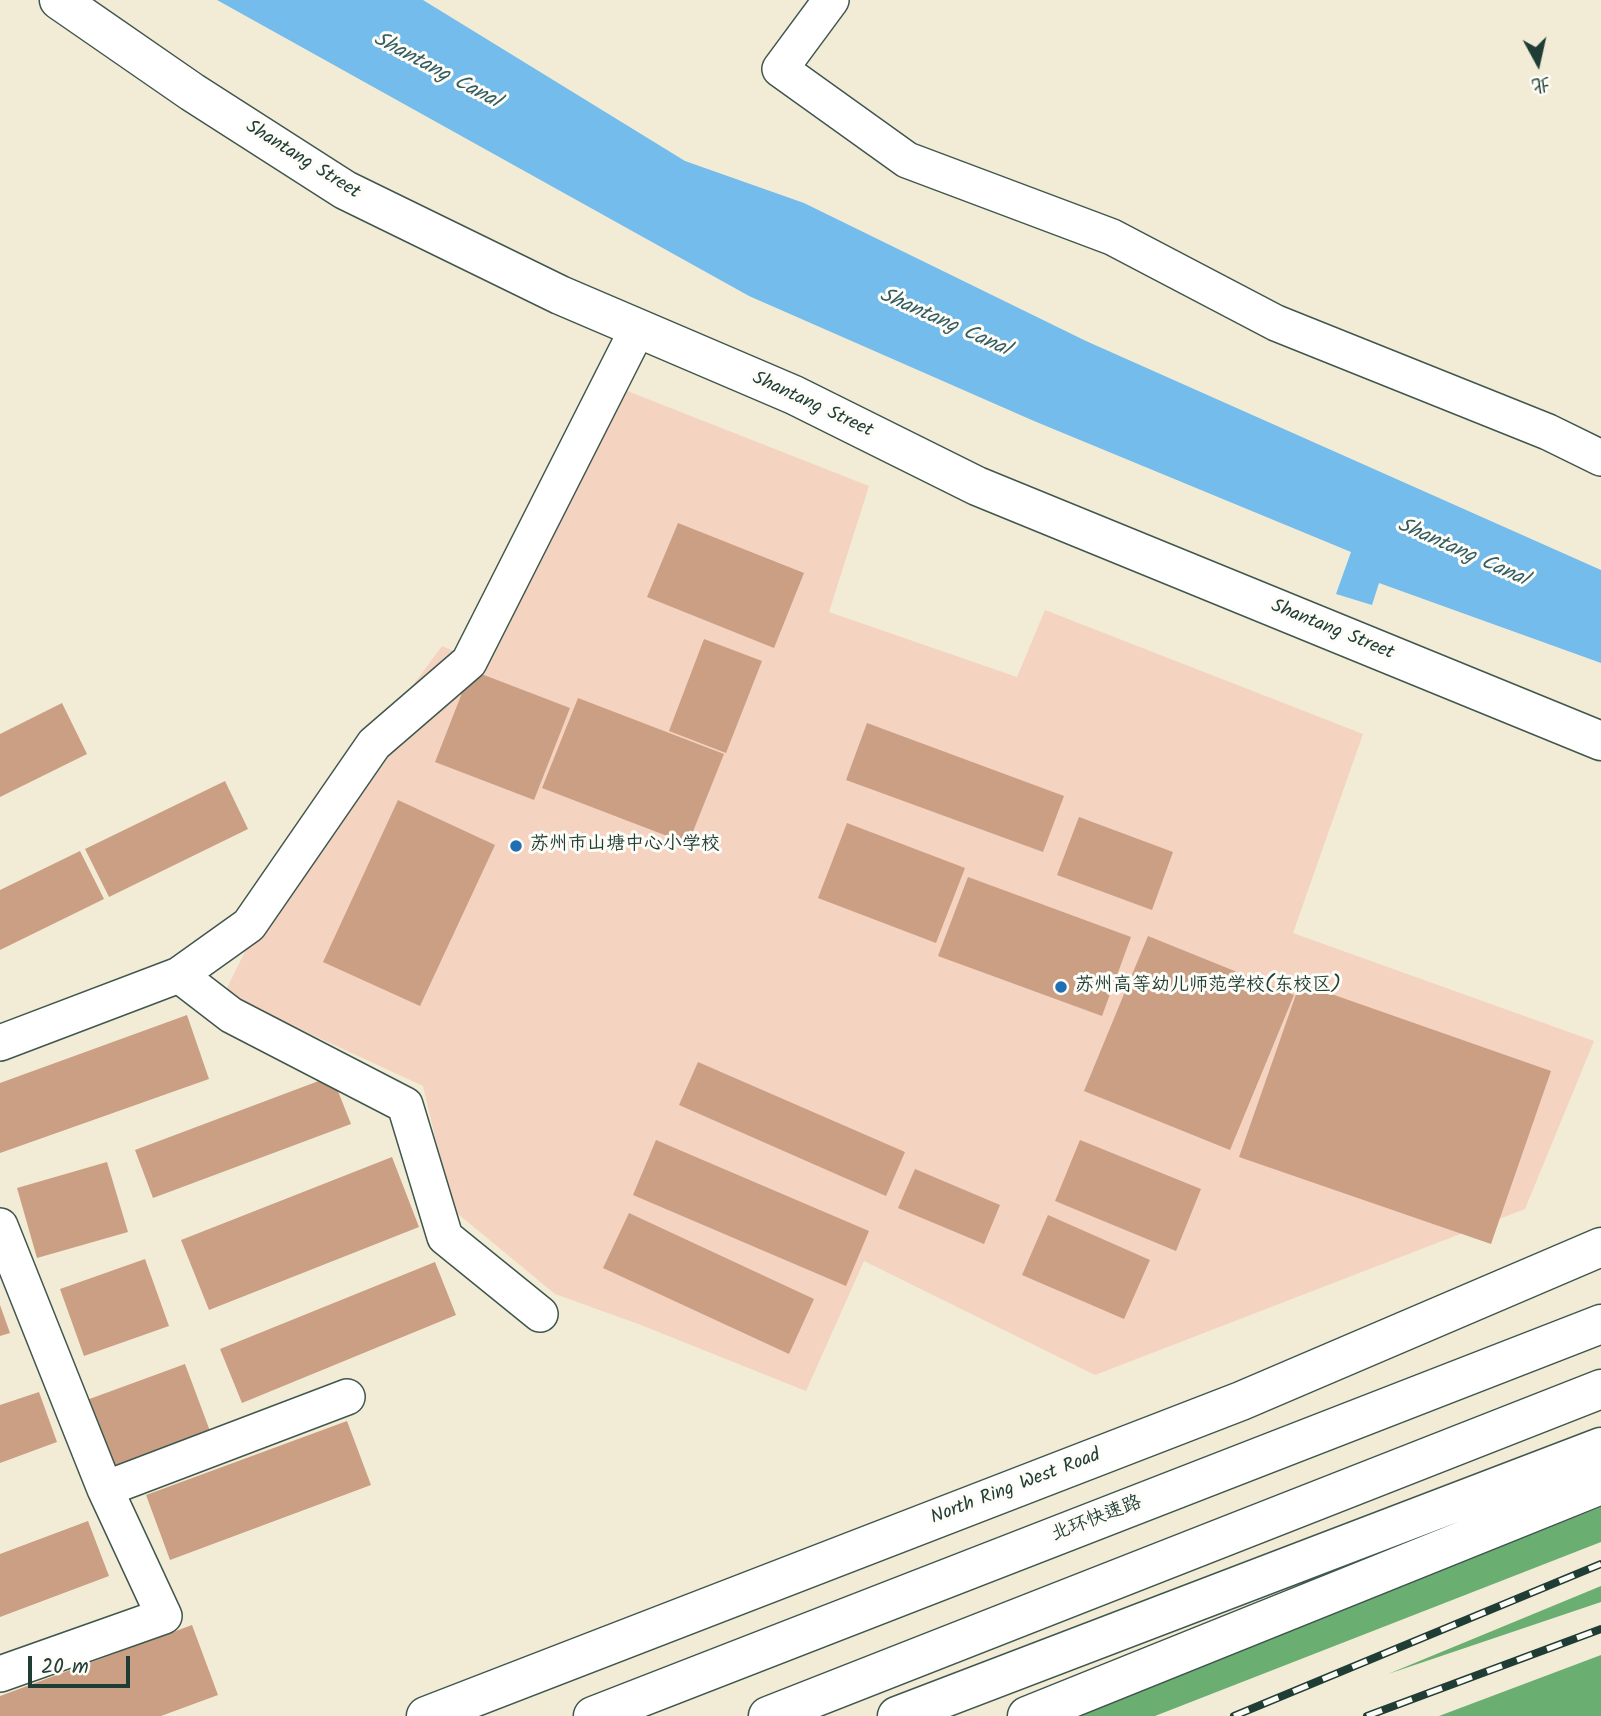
<!DOCTYPE html>
<meta charset="utf-8">
<style>
body{margin:0}
#map{position:relative;width:1601px;height:1716px;overflow:hidden;background:#f2ecd6;font-family:Kalam,"LXGW WenKai TC",sans-serif}
canvas{display:block}
.north{position:absolute;left:1503px;top:28px;width:70px;height:70px;-webkit-text-stroke:5px #fdfcf7;paint-order:stroke;rotate:172deg;font-size:19px;font-weight:700;line-height:28px;text-align:center;color:#1f3d34}
.north::after{content:'';display:block;margin:auto;width:24px;height:32px;background:#1f3d34;clip-path:polygon(50% 0,100% 100%,50% 72%,0 100%)}
.scale{position:absolute;left:28px;top:1656px;width:102px;height:32px;box-sizing:border-box;border:4px solid #1f3d34;border-top:0;padding-left:9px;font-size:21px;line-height:24px;white-space:nowrap;color:#1f3d34;-webkit-text-stroke:5px #fdfcf7;paint-order:stroke}
</style>
<div id="map">
<canvas width="1601" height="1716"></canvas>
<div class="north">北</div>
<div class="scale">20 m</div>
</div>
<script>
const context = document.querySelector('canvas').getContext('2d');
context.lineJoin = 'round';
function fill(path, color) {
  context.fillStyle = color;
  context.fill(path, 'evenodd');
}
function trace(path, color, width, dash) {
  context.strokeStyle = color;
  context.lineWidth = width;
  context.lineCap = dash ? 'butt' : 'round';
  context.setLineDash(dash || []);
  context.stroke(path);
}
function write(font, color, halo, rows, align = 'center') {
  context.font = font + ' Kalam,"LXGW WenKai TC",sans-serif';
  context.lineWidth = 6;
  context.setLineDash([]);
  context.textBaseline = 'middle';
  context.strokeStyle = halo;
  context.fillStyle = color;
  for (const [text, x, y, turn = 0] of rows) {
    context.save();
    context.translate(x, y);
    context.rotate((+turn || 0) * Math.PI / 180);
    context.textAlign = isNaN(turn) ? turn : align;
    if (halo) context.strokeText(text, 0, 0);
    context.fillText(text, 0, 0);
    context.restore();
  }
}
fill(new Path2D(`
 M607 383 869 486 829 612 1017 677 1045 610 1363 734 1293 933 1594 1041 1525 1209 1095 1375 864 1261 806 1391 641 1325 555 1294 452 1209 423 1086 224 994 302 835 442 646 475 660Z`), '#f4d3c1');
fill(new Path2D(`
 M1601 1507V1542L1155 1716H1070Z
 M1601 1586V1602L1388 1674Z
 M1601 1655V1716H1439Z`), '#6bae72');
fill(new Path2D(`
 M217 0H423L685 161 804 203 1086 341 1601 570V663L1379 583 1372 605 1336 594 1351 552 1034 421 749 296Z`), '#74bcec');
fill(new Path2D(`
 M678 523 804 573 774 648 647 597Z
 M704 639 762 661 726 753 669 731Z
 M471 670 570 708 534 800 435 762Z
 M578 698 724 754 688 844 542 788Z
 M62 703 87 754 0 797V734Z
 M867 723 1064 796 1043 852 846 780Z
 M225 781 248 829 109 897 85 849Z
 M398 800 495 845 420 1006 323 962Z
 M1079 817 1173 852 1152 910 1057 875Z
 M847 823 965 868 936 943 818 898Z
 M80 851 104 899 0 950V890Z
 M968 877 1131 937 1102 1016 938 956Z
 M1148 936 1294 995 1230 1150 1084 1091Z
 M1300 983 1551 1071 1491 1244 1239 1157Z
 M187 1015 209 1079 0 1153V1083Z
 M698 1062 905 1152 886 1196 679 1105Z
 M332 1076 351 1124 153 1198 135 1150Z
 M656 1140 869 1231 846 1286 633 1195Z
 M1080 1140 1201 1189 1176 1251 1055 1201Z
 M392 1157 419 1227 209 1310 181 1240Z
 M107 1162 128 1232 37 1258 17 1188Z
 M915 1169 1000 1205 984 1244 898 1208Z
 M629 1213 814 1299 789 1354 603 1268Z
 M1048 1215 1150 1260 1124 1319 1022 1275Z
 M145 1259 169 1326 84 1356 60 1289Z
 M435 1262 456 1315 242 1403 220 1349Z
 M0 1305 10 1333 0 1336Z
 M185 1364 210 1431 109 1468 84 1401Z
 M39 1392 57 1442 0 1463V1405Z
 M347 1421 371 1485 170 1560 146 1495Z
 M88 1521 109 1576 0 1617V1554Z
 M192 1625 218 1695 161 1716H0V1696Z`), '#cb9f83');
const minor = new Path2D(`
 M831 0 780 69 907 160 1112 237 1276 323 1548 432 1601 458
 M179 975 231 1015 405 1105 445 1237 540 1314
 M0 1043 179 975 249 925 374 744 469 662 638 328
 M0 1226 105 1489 164 1616 0 1674
 M105 1489 347 1397`);
const tertiary = new Path2D(`
 M59 0 192 92 345 190 560 295 794 395 977 486 1601 741`);
const primary = new Path2D(`
 M426 1716 1241 1401 1601 1247
 M897 1716 1601 1447
 M1027 1716 1601 1485`);
const trunk = new Path2D(`
 M593 1716 1601 1324
 M768 1716 1601 1389`);
trace(minor, '#3f574c', 38);
trace(tertiary, '#3f574c', 41);
trace(primary, '#3f574c', 41);
trace(trunk, '#3f574c', 41);
trace(minor, '#fff', 35);
trace(tertiary, '#fff', 38);
trace(primary, '#fff', 38);
trace(trunk, '#fff', 38);
const rail = new Path2D(`
 M1234 1716 1601 1564
 M1367 1716 1601 1629`);
trace(rail, '#1f3d34', 8);
trace(rail, '#fdfcf7', 5, [16]);
for (const [x, y, r, color] of [
 [516,846,7,"#1f6fb2"],
 [1061,987,7,"#1f6fb2"]
]) {
  const dot = new Path2D();
  dot.arc(x, y, r, 0, 2 * Math.PI);
  context.fillStyle = color;
  context.fill(dot);
  trace(dot, '#fdfcf7', 2.5);
}
write('19px', '#1f3d34', '#fdfcf7', [
 ["Shantang Street",302,161,32],
 ["Shantang Street",812,406,25],
 ["Shantang Street",1332,631,22],
 ["North Ring West Road",1016,1488,-21],
 ["北环快速路",1097,1520,-21]
]);
write('19px', '#1f3d34', '#fdfcf7', [
 ["苏州市山塘中心小学校",530,846],
 ["苏州高等幼儿师范学校(东校区)",1075,987]
], 'left');
write('italic 21px', '#345d62', '#fdfcf7', [
 ["Shantang Canal",436,72,28],
 ["Shantang Canal",944,324,24],
 ["Shantang Canal",1462,554,24]
]);
</script>
